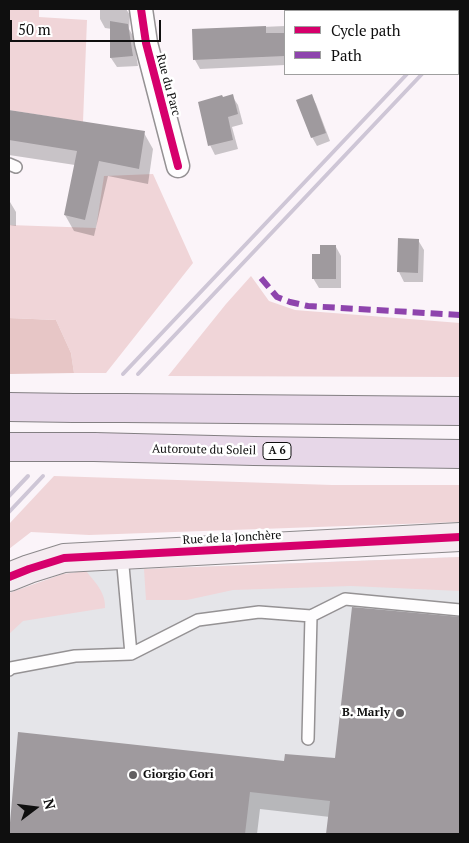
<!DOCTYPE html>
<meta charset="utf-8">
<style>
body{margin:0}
#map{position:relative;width:469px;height:843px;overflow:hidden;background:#fbf4f9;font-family:"PT Serif",serif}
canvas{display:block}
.frame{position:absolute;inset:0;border:10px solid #0f0f0f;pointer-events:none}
.legend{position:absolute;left:284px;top:10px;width:175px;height:65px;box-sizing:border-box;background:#fff;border:1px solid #9f9f9f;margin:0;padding:6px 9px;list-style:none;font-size:15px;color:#0f0f0f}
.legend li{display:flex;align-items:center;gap:10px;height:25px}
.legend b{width:25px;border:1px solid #9f9f9f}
.north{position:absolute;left:10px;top:783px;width:50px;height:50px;-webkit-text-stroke:4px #fff;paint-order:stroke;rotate:75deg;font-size:14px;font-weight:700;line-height:20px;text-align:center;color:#0f0f0f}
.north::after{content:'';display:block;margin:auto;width:18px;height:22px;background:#0f0f0f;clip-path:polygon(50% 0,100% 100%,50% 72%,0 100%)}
.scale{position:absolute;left:10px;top:20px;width:151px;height:22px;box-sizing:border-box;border:2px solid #0f0f0f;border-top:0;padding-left:6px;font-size:15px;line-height:18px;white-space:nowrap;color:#0f0f0f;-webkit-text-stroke:4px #fff;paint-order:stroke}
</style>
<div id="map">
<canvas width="469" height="843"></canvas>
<div class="frame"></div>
<ul class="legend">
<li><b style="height:6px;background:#d6006c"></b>Cycle path</li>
<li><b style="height:6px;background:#8e44ad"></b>Path</li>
</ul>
<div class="north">N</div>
<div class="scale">50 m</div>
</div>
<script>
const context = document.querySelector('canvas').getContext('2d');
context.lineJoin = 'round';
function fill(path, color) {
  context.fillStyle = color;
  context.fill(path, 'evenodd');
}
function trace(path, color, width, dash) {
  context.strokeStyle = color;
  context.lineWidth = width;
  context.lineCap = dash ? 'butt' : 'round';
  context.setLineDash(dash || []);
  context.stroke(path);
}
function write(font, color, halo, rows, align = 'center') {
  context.font = font + ' "PT Serif",serif';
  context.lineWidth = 5;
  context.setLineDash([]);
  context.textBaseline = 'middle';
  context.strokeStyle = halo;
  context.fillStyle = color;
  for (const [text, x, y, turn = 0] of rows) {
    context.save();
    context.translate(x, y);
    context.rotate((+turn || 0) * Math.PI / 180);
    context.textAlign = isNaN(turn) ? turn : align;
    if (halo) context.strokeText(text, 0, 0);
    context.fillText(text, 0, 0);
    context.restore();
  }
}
fill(new Path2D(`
 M460 557V834H9V593L63 574 86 571Z`), '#e5e5e9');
fill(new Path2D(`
 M9 9H39V17L87 20 83 122 9 110Z
 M153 174 193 263 106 373H74L71 353 56 320 9 318V225L96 228 104 176Z
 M251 276 269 301 295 310 460 323V377L168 376 226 304Z
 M54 476 332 485H460V522L89 535 31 532 9 549V524Z
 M460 557V591L351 586 233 590 187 600H146L144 569Z
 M86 571C95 582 106 593 105 608L23 621 9 634V593L63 574Z`), '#f0d5d8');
fill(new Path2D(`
 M9 318 56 320 71 353 74 373 9 374Z`), '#e7c6c6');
fill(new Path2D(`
 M100 9H126L130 15 129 29 133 36 138 66 117 67 111 58 112 29 105 28 100 19Z
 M285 26V65L200 69 195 60 193 30Z
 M232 96 238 105 243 124 232 127 238 149 215 155 210 145 223 98Z
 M311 96 316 104 330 141 317 146 312 137Z
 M9 111 144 133 153 149 148 184 108 176 94 236 74 231 65 215 75 165 9 155Z
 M9 202H10L16 212V226L9 225Z
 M418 240 424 250 423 282H404L399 272Z
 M336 247 341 256V288H319L313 278 321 256Z
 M354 609 460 619V834H328L330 817 260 809 257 834H10L20 733 285 762 336 760Z`), '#0003');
fill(new Path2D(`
 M110 21 128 24 133 56 110 58Z
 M266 26V33H285V56L193 60 192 29Z
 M233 94 238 114 228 117 233 140 208 146 198 102 222 95 223 97Z
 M312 94 326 133 311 138 296 100Z
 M9 110 145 131 139 169 99 161 85 220 64 215 77 151 9 140Z
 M398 238 419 239 418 273 397 272Z
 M320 245H336V279H312V254H320Z
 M352 607 460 617V834H326L330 801 250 792 245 834H9L18 732 284 761 285 754 335 758Z`), '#9f9a9e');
const lane = new Path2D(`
 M9 164 16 167
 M311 616 345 599 460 610
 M131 654 198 620 259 612 311 616 308 739
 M9 670 11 668 75 656 131 654 122 555`);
const street = new Path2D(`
 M141 9 146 43 178 166`);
const secondary = new Path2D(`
 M9 577 29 569 64 558 460 537`);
const highway = new Path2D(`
 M9 407 74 408
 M124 408 460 411
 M9 447H39
 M94 447 254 451 460 454`);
trace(lane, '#959294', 14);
trace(street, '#959294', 25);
trace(secondary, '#8c898b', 30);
trace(highway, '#837f82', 30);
trace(lane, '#fefdfe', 11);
trace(street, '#fefdfe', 22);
trace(secondary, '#f4ebf0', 28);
trace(highway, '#e7d7e8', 28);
trace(new Path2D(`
 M458 20 460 17
 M458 36 460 33
 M123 374 407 74
 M138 374 422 74
 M9 496 28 476
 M9 512 43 476`), '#cec6d6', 4);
const highwayBridge = new Path2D(`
 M74 408H124
 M39 447H94`);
trace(highwayBridge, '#837f82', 30, []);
trace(highwayBridge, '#e7d7e8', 28);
trace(new Path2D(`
 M261 278 277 297 290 302 308 306 460 315`), '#8e44ad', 6, [12, 6]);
trace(new Path2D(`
 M141 9 146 43 178 166
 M9 577 29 569 64 558 460 537`), '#d6006c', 8);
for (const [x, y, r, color] of [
 [400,713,5,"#625f61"],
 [133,775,5,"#625f61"]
]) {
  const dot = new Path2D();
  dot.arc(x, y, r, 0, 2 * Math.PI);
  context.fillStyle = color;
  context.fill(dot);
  trace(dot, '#fff', 2);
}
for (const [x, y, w] of [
 [277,451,28]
]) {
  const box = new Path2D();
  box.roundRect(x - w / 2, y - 8.5, w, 17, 4);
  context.fillStyle = '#fff';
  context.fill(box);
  trace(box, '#0f0f0f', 1);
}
write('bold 11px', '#0f0f0f', null, [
 ["A 6",277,451]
]);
write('12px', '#0f0f0f', '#fff', [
 ["Rue du Parc",168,85,75],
 ["Autoroute du Soleil",204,450,1],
 ["Rue de la Jonchère",232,538,-3]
]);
write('bold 12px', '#0f0f0f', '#fff', [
 ["B. Marly",390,713],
 ["Giorgio Gori",143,775,"left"]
], 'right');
</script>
